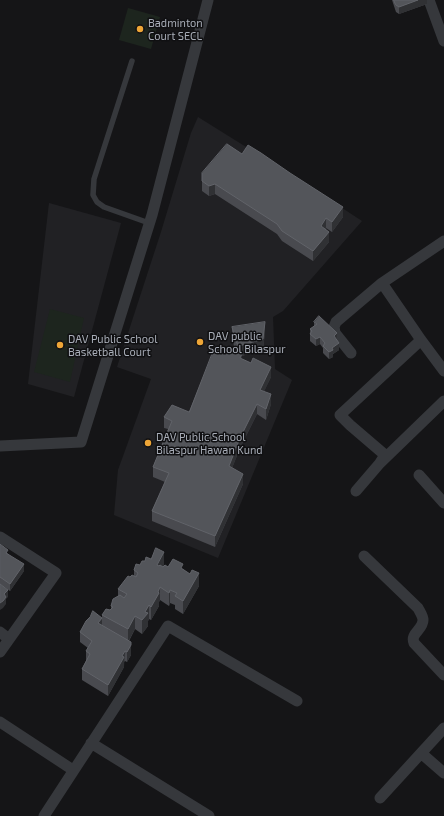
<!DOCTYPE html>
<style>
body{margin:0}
canvas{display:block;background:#151517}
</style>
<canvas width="444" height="816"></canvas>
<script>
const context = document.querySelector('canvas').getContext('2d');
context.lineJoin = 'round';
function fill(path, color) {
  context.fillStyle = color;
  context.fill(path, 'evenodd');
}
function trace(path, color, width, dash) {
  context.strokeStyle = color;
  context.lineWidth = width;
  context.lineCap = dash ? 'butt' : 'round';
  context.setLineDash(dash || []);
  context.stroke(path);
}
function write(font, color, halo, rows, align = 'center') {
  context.font = font + ' "Exo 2",sans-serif';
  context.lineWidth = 3;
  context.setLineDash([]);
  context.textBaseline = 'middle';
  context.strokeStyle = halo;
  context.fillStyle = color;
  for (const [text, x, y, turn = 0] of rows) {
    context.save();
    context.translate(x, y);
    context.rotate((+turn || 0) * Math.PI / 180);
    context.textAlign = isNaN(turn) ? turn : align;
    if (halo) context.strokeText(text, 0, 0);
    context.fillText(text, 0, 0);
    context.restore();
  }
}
fill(new Path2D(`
 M198 117 307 185 362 221 283 311 273 317 275 369 292 380 218 558 114 515 118 470 151 379 117 367 161 232 191 133Z
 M49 203 121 223 74 397 28 384Z`), '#212124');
fill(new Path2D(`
 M128 8 160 17 151 49 119 40Z
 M50 309 84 318 70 382 34 372Z`), '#1d251e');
trace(new Path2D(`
 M132 61 94 179 93 195 97 202 104 207 149 223`), '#36383c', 5.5);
trace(new Path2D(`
 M429 0 444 41
 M382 283 421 340 444 371
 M351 353 335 333 334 327 336 322 382 283 444 241
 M0 446 81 442 152 215 208 0
 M380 463 385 455 350 425 340 415 421 340
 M419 475 444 503
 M356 491 380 463 444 401
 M0 537 56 573 0 652
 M364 556 418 608C420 612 423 616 423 620 423 630 410 633 414 643L444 675
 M0 632 9 639
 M0 722 73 770
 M91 743 209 816
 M421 753 444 773
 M380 798 444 728
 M44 816 168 626 297 701`), '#36383c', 11);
fill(new Path2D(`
 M392 0H427V4L399 14 396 12Z
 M202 173 343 217 332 232 326 228V229L329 242 313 261 282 241 277 234 215 194 209 196 202 191Z
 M314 322 337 340 339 350 333 354V357L329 359 323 353V348L320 344 316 346 310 341V329L314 326Z
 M232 327 265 332 263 349 242 356V359L271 377 264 391 271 404 266 420 257 414 240 448 232 468 243 484 215 547 152 521V511L165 482 153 477V467L168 429 164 428V417L189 412 227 352 235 351 232 337Z
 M0 544 8 554 24 571 10 591 0 584Z
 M140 565 164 566 163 567H168L183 569 199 586 183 614 175 609V605L170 603 169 606 160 600 159 602V606L151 620 149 619 148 621V626L142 634 135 629 129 641 131 655 127 662 125 661 124 662V667L108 696 82 680V669L86 661V651L88 648 80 642V632L102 618V626V615L111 609V606L118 596V589L130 577 134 576V570Z`), '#494a4f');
fill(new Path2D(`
 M418 0H427V4L399 14V7Z
 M215 184V194L209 196V186Z
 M343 207V217L332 232V222Z
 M326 218V228L321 236V226Z
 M329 232V242L313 261V251Z
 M265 322V332L263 349 242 356V364L239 356V346Z
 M337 333V340L334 336Z
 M320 337V344L316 346V339Z
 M339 343V350L333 354V357L329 359V352L332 348Z
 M271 367V377L260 400V390Z
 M271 394V404L266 420V409Z
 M257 404V414L240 448 229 476V466L240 438Z
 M243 474V484L215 547V536Z
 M164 552V566L157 578V565Z
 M24 564V571L10 591V584Z
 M199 573V586L183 614V601Z
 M160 587V600L159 602V606L151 620V607Z
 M8 590V597L6 599V604L3 608 0 610V603L4 594Z
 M170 590V603L169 606V593Z
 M149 605V619L148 621V626L142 634V620L145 612Z
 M135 616V629L128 642V629Z
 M102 618V628L98 623Z
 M131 645V655L127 662V652Z
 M125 651 124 667 108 696V685L122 656Z`), '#303134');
const building = new Path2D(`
 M394 0H418L399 7 396 5Z
 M227 144 242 154 248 145 261 153 290 173 343 207 332 222 326 218 321 226 329 232 313 251 282 231 277 224 215 184 209 186 202 181V173Z
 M319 316 337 333 334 336 339 343 332 348 333 350 329 352 323 346 325 343 320 337 316 339 310 334 312 331 310 329 317 324 314 322Z
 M265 322 263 339 239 346 236 342 232 327Z
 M215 347 227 352 229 347 242 354 240 358 251 363 253 358 271 367 260 390 271 394 266 409 257 404 240 438 229 466 243 474 215 536 152 511 169 473 153 467 172 421 164 417 172 405 189 412Z
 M0 544 8 550 6 553 24 564 10 584 0 577Z
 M156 548 164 552 157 565 159 566 160 565 163 567 165 565 168 567 173 559 183 564 181 568 190 574 192 570 199 573 183 601 175 596 177 593 170 590 169 593 160 587 158 592 159 593 151 607 149 605 145 612 148 613 142 620 135 616 128 629 102 615 106 609 110 610 113 607 111 606 113 599 120 595 124 598 127 594 118 589 128 576 130 577 132 575 136 577 138 573 134 570 136 564 140 565 142 561H145L146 557 151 559Z
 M0 584 8 590 4 594 6 597 3 601 0 603Z
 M93 611 102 618 98 623 131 642V645L127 652 125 651 122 656 124 657 108 685 82 669 90 654 86 651 92 641 80 632 86 621 90 617Z`);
fill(building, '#53555a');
trace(building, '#616369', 1);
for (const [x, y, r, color] of [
 [140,29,4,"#eea637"],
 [200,342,4,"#eea637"],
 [60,345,4,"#eea637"],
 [148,443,4,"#eea637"]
]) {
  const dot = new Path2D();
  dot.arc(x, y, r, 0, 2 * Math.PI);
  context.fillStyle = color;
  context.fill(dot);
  trace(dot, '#101012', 1.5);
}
write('11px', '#a8adb7', '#101012', [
 ["Badminton",148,23],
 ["Court SECL",148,36],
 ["DAV public",208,336],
 ["School Bilaspur",208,349],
 ["DAV Public School",68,339],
 ["Basketball Court",68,352],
 ["DAV Public School",156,437],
 ["Bilaspur Hawan Kund",156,450]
], 'left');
</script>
